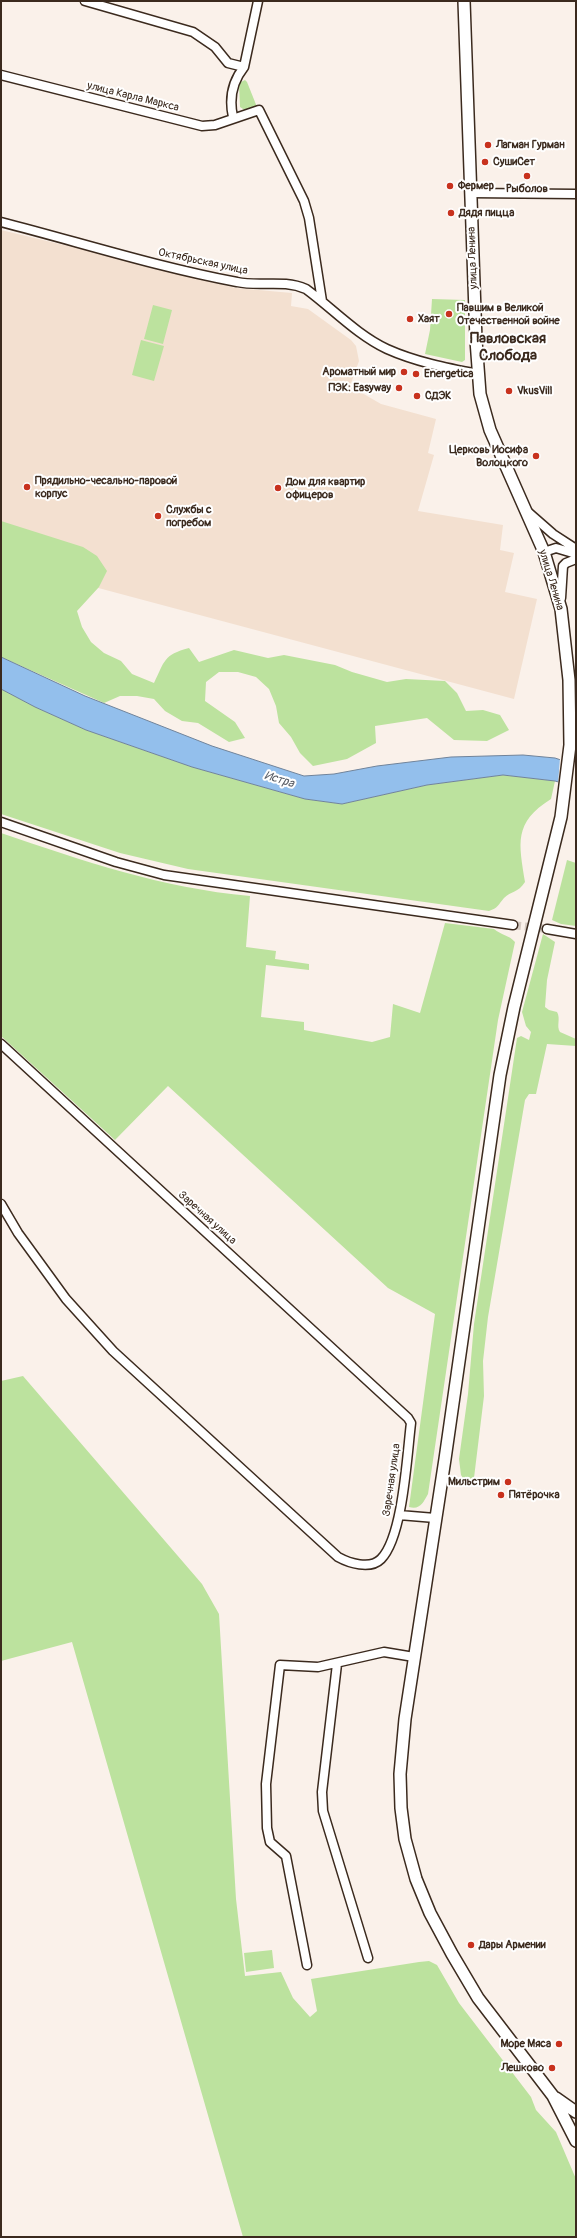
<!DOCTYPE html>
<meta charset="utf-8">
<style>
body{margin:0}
#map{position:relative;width:577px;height:2238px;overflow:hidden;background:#faf1ea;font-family:Pangolin,sans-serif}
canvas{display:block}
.frame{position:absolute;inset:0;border:2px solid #3b2a1e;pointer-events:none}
</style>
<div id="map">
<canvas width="577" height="2238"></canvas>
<div class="frame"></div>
</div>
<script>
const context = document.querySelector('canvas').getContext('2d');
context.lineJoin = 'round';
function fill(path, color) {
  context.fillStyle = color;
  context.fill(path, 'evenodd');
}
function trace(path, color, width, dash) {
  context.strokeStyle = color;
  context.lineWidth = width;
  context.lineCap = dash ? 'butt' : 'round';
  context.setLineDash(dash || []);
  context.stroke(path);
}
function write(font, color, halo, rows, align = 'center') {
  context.font = font + ' Pangolin,sans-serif';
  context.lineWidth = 4;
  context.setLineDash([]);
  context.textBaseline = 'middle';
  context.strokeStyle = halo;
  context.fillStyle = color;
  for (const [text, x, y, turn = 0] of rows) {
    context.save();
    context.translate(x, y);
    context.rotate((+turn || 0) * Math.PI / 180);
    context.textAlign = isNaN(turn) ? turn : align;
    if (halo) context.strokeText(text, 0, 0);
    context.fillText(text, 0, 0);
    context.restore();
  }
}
fill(new Path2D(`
 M1 230 139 263 138 265 236 288 292 293 291 306 308 309 351 340 356 346 359 361 350 386 381 404 436 419 428 453 434 455 418 511 503 525 500 550 514 553 505 592 537 599 514 699 1 562Z`), '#f3e0d0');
fill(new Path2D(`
 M245 80 247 82 257 107 246 111 240 107 239 83Z
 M432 299 465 300V360L462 362 425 354 430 330Z
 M153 305 172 310 163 344 144 339Z
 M141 340 164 346 154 381 132 375Z
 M1 521 83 547 97 556 107 571 99 587 77 611 82 627 91 642 104 653 121 661 132 674 154 683C165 661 163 655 189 648L199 662 234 650 268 658 284 655 335 665 352 672 387 682 406 679 445 681 457 693 466 711 483 710 500 715 509 730 487 741 454 740 427 718 375 726 376 743 347 759 313 766 300 753 291 737 279 723 276 706 269 689 256 677 238 672H219L206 682 205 701 235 722 245 738 229 742 198 723 182 721 165 711 154 699 137 696H120L104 703 1 657Z
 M1 689 35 707 86 730 192 767 305 799 342 804 427 785 503 775 555 781 551 799C513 823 519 843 525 882 518 893 511 891 504 898 498 905 498 908 489 911L188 869 120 853 1 814Z
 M1 833C84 861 161 888 250 896L246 947 276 951 275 959 309 964V970L266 965 261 1017 304 1022V1030L372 1042 390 1037 393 1004 420 1013 445 923 494 929C501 935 509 935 515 942L498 1020 428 1494C423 1503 420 1510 409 1507L435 1314 388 1288 168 1086 115 1140 1 1036Z
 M567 860 576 863V926L561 924 552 920Z
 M543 934 555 942 547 980 545 1007 549 1010 557 1012C561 1019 556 1026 560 1032L576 1039V1046L547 1044 536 1094H529L525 1100 488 1317 483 1361 484 1396 473 1486 465 1481 461 1475 459 1459 468 1394 474 1324 517 1038 521 1036 529 1040 531 1032 526 1026 522 1012Z
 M23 1376 202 1584 219 1614 236 1899 245 1976 281 1972 293 1998 310 2017 317 2011 311 1979 419 1962 429 1961 437 1965 459 2003 531 2097 536 2110 556 2132 576 2179V2237H243L72 1642 1 1661V1381Z
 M272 1950 274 1968 246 1972 244 1953Z`), '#bce29e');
const water = new Path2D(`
 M1 657 85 696 212 746 304 776 334 774 377 766 451 757 523 755 555 758 576 765V787L555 781 503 775 427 785 342 804 305 799 192 767 86 730 35 707 1 689Z`);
fill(water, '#93bfec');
trace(water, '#70839a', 1);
fill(new Path2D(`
 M560 758 576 763 575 789 558 784Z`), '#faf1ea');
trace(new Path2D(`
 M513 925 547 929`), '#d4c9c1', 8, [8, 4]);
const minor = new Path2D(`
 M85 1 193 32 215 47 228 63 244 67
 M1 75 202 126 215 125 259 110 304 201 309 218 322 301
 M233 117C229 99 232 82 244 67L258 1
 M470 193 576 194
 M1 222C79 242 157 267 237 282 260 287 283 279 306 289 332 308 357 335 387 349 416 362 447 368 478 374
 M529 513 553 534 576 549
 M544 552 556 548 576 554
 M561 598 563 566 566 563 576 559
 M1 822 116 862 164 875 513 925
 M547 929 576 934
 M1 1044 408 1418 411 1423C407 1455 403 1537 381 1559 370 1570 349 1563 338 1557L113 1351 66 1299 18 1233 1 1204
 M399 1515 435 1518
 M337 1664 322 1792 323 1811 368 1958
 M307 1965 286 1856 270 1842 267 1828 266 1784 280 1665 318 1667 384 1652 414 1657`);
const secondary = new Path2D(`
 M464 1 476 340 480 394 490 430 544 552 561 609 569 680 570 745 561 817 514 1007 500 1075 445 1459 405 1719 400 1774 401 1808 405 1839 416 1879 430 1913 452 1954 478 1998 553 2096 576 2141
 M556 2098 576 2112`);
trace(minor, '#3b2a1e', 11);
trace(secondary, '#3b2a1e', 14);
trace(minor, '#fff', 8);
trace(secondary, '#fff', 11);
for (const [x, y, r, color] of [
 [488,145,4,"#c8321e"],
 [485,162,4,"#c8321e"],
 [527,176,4,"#c8321e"],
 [450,186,4,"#c8321e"],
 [451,213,4,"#c8321e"],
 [449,314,4,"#c8321e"],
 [410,319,4,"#c8321e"],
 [404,372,4,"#c8321e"],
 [416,374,4,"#c8321e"],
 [399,388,4,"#c8321e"],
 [509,391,4,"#c8321e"],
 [417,396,4,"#c8321e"],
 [536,456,4,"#c8321e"],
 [27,487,4,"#c8321e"],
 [278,488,4,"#c8321e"],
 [158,516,4,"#c8321e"],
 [508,1482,4,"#c8321e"],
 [501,1495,4,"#c8321e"],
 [471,1945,4,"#c8321e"],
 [559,2044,4,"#c8321e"],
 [552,2068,4,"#c8321e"]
]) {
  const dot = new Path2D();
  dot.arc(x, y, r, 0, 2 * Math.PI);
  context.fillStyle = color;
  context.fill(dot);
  trace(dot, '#fff', 1.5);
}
write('11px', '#3b2a1e', '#fff', [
 ["улица Карла Маркса",133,97,14],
 ["улица Ленина",473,258,-92],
 ["Октябрьская улица",203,262,12],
 ["улица Ленина",551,580,73],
 ["Заречная улица",207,1218,42],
 ["Заречная улица",392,1480,-82]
]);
write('bold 11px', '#3b2a1e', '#fff', [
 ["Лагман Гурман",496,145],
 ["СушиСет",493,162],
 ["Фермер",458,186],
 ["Рыболов",527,189,"center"],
 ["Дядя пицца",459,213],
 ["Павшим в Великой",457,308],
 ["Отечественной войне",457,321],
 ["Хаят",418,319],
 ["Ароматный мир",396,372,"right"],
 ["Energetica",424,374],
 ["ПЭК: Easyway",391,388,"right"],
 ["VkusVill",517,391],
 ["СДЭК",425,396],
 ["Церковь Иосифа",528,450,"right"],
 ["Волоцкого",528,463,"right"],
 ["Прядильно-чесально-паровой",35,481],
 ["корпус",35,494],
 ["Дом для квартир",286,482],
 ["офицеров",286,495],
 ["Службы с",166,510],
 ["погребом",166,523],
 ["Мильстрим",500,1482,"right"],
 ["Пятёрочка",509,1495],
 ["Дары Армении",479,1945],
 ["Море Мяса",551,2044,"right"],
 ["Лешково",544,2068,"right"]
], 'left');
write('italic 12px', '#5a5e66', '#fff', [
 ["Истра",279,780,17]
]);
write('bold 15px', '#3b2a1e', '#fff', [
 ["Павловская",508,339],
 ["Слобода",508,356]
]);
</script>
